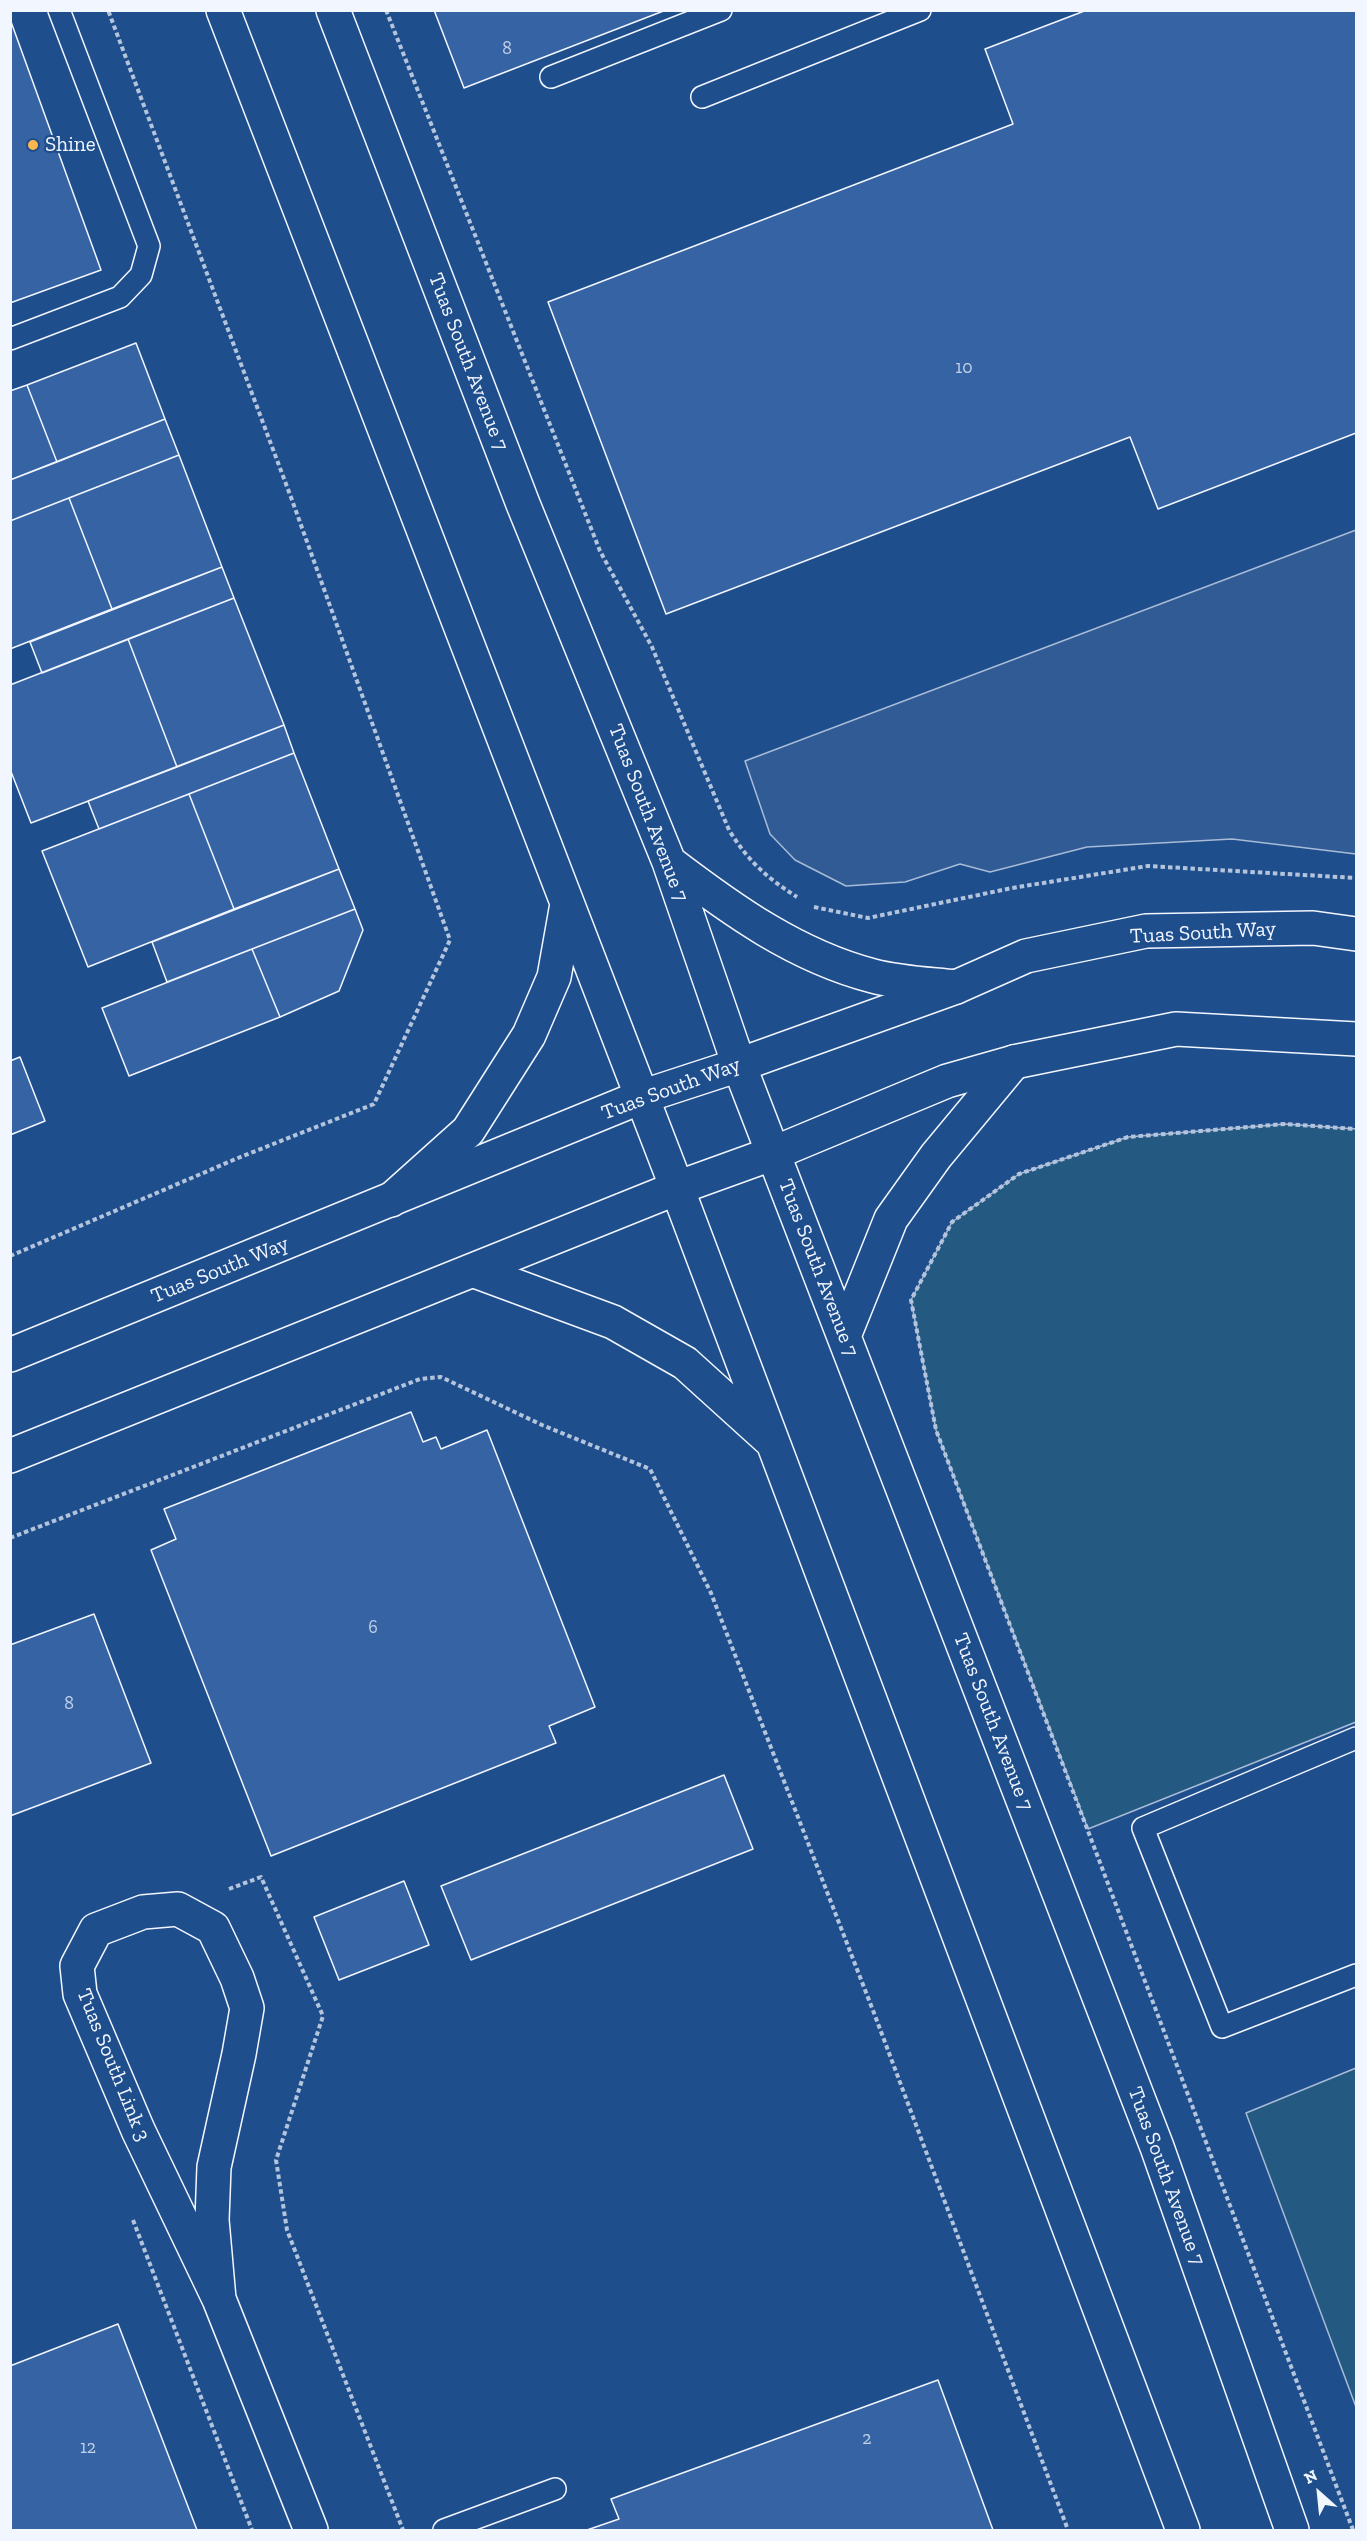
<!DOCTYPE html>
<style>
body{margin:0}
#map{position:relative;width:1367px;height:2541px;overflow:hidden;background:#1f4e8c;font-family:"Zilla Slab",serif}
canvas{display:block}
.frame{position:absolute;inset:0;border:12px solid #f2f6ff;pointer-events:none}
.north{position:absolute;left:1289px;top:2463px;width:60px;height:60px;-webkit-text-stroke:4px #1f4e8c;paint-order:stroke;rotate:333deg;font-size:16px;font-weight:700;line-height:24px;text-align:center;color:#f2f6ff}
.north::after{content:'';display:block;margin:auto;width:21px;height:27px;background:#f2f6ff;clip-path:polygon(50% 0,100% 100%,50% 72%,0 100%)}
</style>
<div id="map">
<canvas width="1367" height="2541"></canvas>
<div class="frame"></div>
<div class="north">N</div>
</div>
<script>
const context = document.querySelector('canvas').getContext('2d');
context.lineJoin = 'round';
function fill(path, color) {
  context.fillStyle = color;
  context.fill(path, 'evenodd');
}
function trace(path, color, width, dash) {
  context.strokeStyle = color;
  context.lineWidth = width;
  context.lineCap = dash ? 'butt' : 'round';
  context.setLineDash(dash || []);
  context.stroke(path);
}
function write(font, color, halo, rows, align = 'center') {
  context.font = font + ' "Zilla Slab",serif';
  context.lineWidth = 4.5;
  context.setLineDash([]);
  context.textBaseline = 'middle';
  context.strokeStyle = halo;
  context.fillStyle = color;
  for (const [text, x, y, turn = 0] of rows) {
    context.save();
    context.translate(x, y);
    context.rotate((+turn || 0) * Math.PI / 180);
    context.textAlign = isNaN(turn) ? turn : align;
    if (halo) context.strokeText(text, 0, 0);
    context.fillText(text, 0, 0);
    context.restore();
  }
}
const green = new Path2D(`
 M1285 1124 1356 1129V1722L1088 1829 936 1430 911 1300 952 1222 1019 1174 1128 1137Z
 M1356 2068V2407L1246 2113Z`);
fill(green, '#245a82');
trace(green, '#a8bbd7', 1.5);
const parking = new Path2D(`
 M1356 530V854L1232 839 1087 847 990 872 960 864 905 882 846 886 795 860 770 834 745 761Z`);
fill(parking, '#305b95');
trace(parking, '#a8bbd7', 1.5);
const building = new Path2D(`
 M434 10H666L464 88Z
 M1087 10H1356V433L1158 509 1130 437 666 614 548 302 1013 124 985 49Z
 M10 19 101 270 10 303Z
 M136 343 165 419 57 462 27 385Z
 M27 385 57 462 10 480V391Z
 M165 419 179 455 10 521V480Z
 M179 455 222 567 112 609 69 498Z
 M69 498 112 609 10 649V521Z
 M222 567 234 598 42 673 30 642Z
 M234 598 284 725 177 767 128 639Z
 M128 639 177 767 31 823 10 769V685Z
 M284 725 294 753 99 829 88 801Z
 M294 753 339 869 234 909 189 794Z
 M189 794 234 909 88 967 42 851Z
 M339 869 355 909 167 982 152 942Z
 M355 909 363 930 339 991 280 1017 252 949Z
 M252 949 280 1017 129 1076 102 1008Z
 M20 1057 45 1121 10 1135V1061Z
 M411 1412 423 1442 436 1437 441 1449 487 1430 595 1707 549 1726 556 1743 271 1856 151 1550 176 1539 164 1509Z
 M94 1614 151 1763 10 1816V1645Z
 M724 1775 753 1849 471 1960 441 1886Z
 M404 1881 429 1945 339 1980 314 1917Z
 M118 2324 197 2530H10V2366Z
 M938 2380 993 2530H587L619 2519 611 2499Z`);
fill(building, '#3563a3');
trace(building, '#f2f6ff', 1.5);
const lane = new Path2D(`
 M551 77 721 10
 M702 97 920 10
 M10 339 120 297 141 275 149 246 59 10
 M1356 1738 1143 1828 1222 2027 1356 1975
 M444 2530 555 2489`);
const street = new Path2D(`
 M10 1355 641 1097 739 1065 956 987 1026 956 1146 931 1313 928 1356 934
 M10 1456 677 1188 774 1153 947 1081 1014 1062 1176 1029 1356 1039
 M219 2299 212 2220 214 2167 239 2054 247 2008 237 1978 213 1928 178 1909 143 1912 96 1930 77 1966 80 1994 138 2130 219 2299 311 2530`);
const secondary = new Path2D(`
 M223 10 677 1188 1183 2530
 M333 10 523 504 669 862 739 1065 1157 2147 1292 2530
 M669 862C732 910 796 956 873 976 900 983 928 984 956 987
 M391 1200 468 1131 529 1035 554 977 567 904
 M475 1271 613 1322 685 1363 769 1439
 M844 1336 891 1219 936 1156 1014 1062`);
trace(lane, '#f2f6ff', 24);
trace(street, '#f2f6ff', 36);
trace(secondary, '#f2f6ff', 36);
trace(new Path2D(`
 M386 10 600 551 652 647 729 830C748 861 767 878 797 897
 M814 907 868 918 1012 888 1148 866 1356 878
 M10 1256 238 1158 374 1104 450 940 292 500 108 10
 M10 1538 420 1379 441 1377 542 1425 650 1469 711 1593 874 2013 1068 2530
 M229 1889 261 1877 323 2016 276 2160 287 2230 403 2530
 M133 2220 252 2530
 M1353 2530 936 1430 911 1300 952 1222 1019 1174 1128 1137 1285 1124 1356 1129`), '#b3c4dc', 4, [4.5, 3]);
trace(lane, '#1f4e8c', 21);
trace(street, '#1f4e8c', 33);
trace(secondary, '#1f4e8c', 33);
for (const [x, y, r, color] of [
 [33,145,6,"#ffb74d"]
]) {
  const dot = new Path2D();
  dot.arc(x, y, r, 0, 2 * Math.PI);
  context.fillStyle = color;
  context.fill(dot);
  trace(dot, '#1f4e8c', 2);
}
write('18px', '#c3d1e8', null, [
 ["8",507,49],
 ["10",964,368],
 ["6",373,1628],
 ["8",69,1704],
 ["2",867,2439],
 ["12",88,2448]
]);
write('21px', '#f2f6ff', '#1f4e8c', [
 ["Shine",45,145]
], 'left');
write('21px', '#f2f6ff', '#1f4e8c', [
 ["Tuas South Avenue 7",468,362,69],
 ["Tuas South Avenue 7",648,813,69],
 ["Tuas South Way",1203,933,-3],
 ["Tuas South Way",671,1089,-20],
 ["Tuas South Avenue 7",818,1268,69],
 ["Tuas South Way",220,1270,-22],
 ["Tuas South Avenue 7",993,1722,69],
 ["Tuas South Link 3",113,2065,68],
 ["Tuas South Avenue 7",1166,2176,70]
]);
</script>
